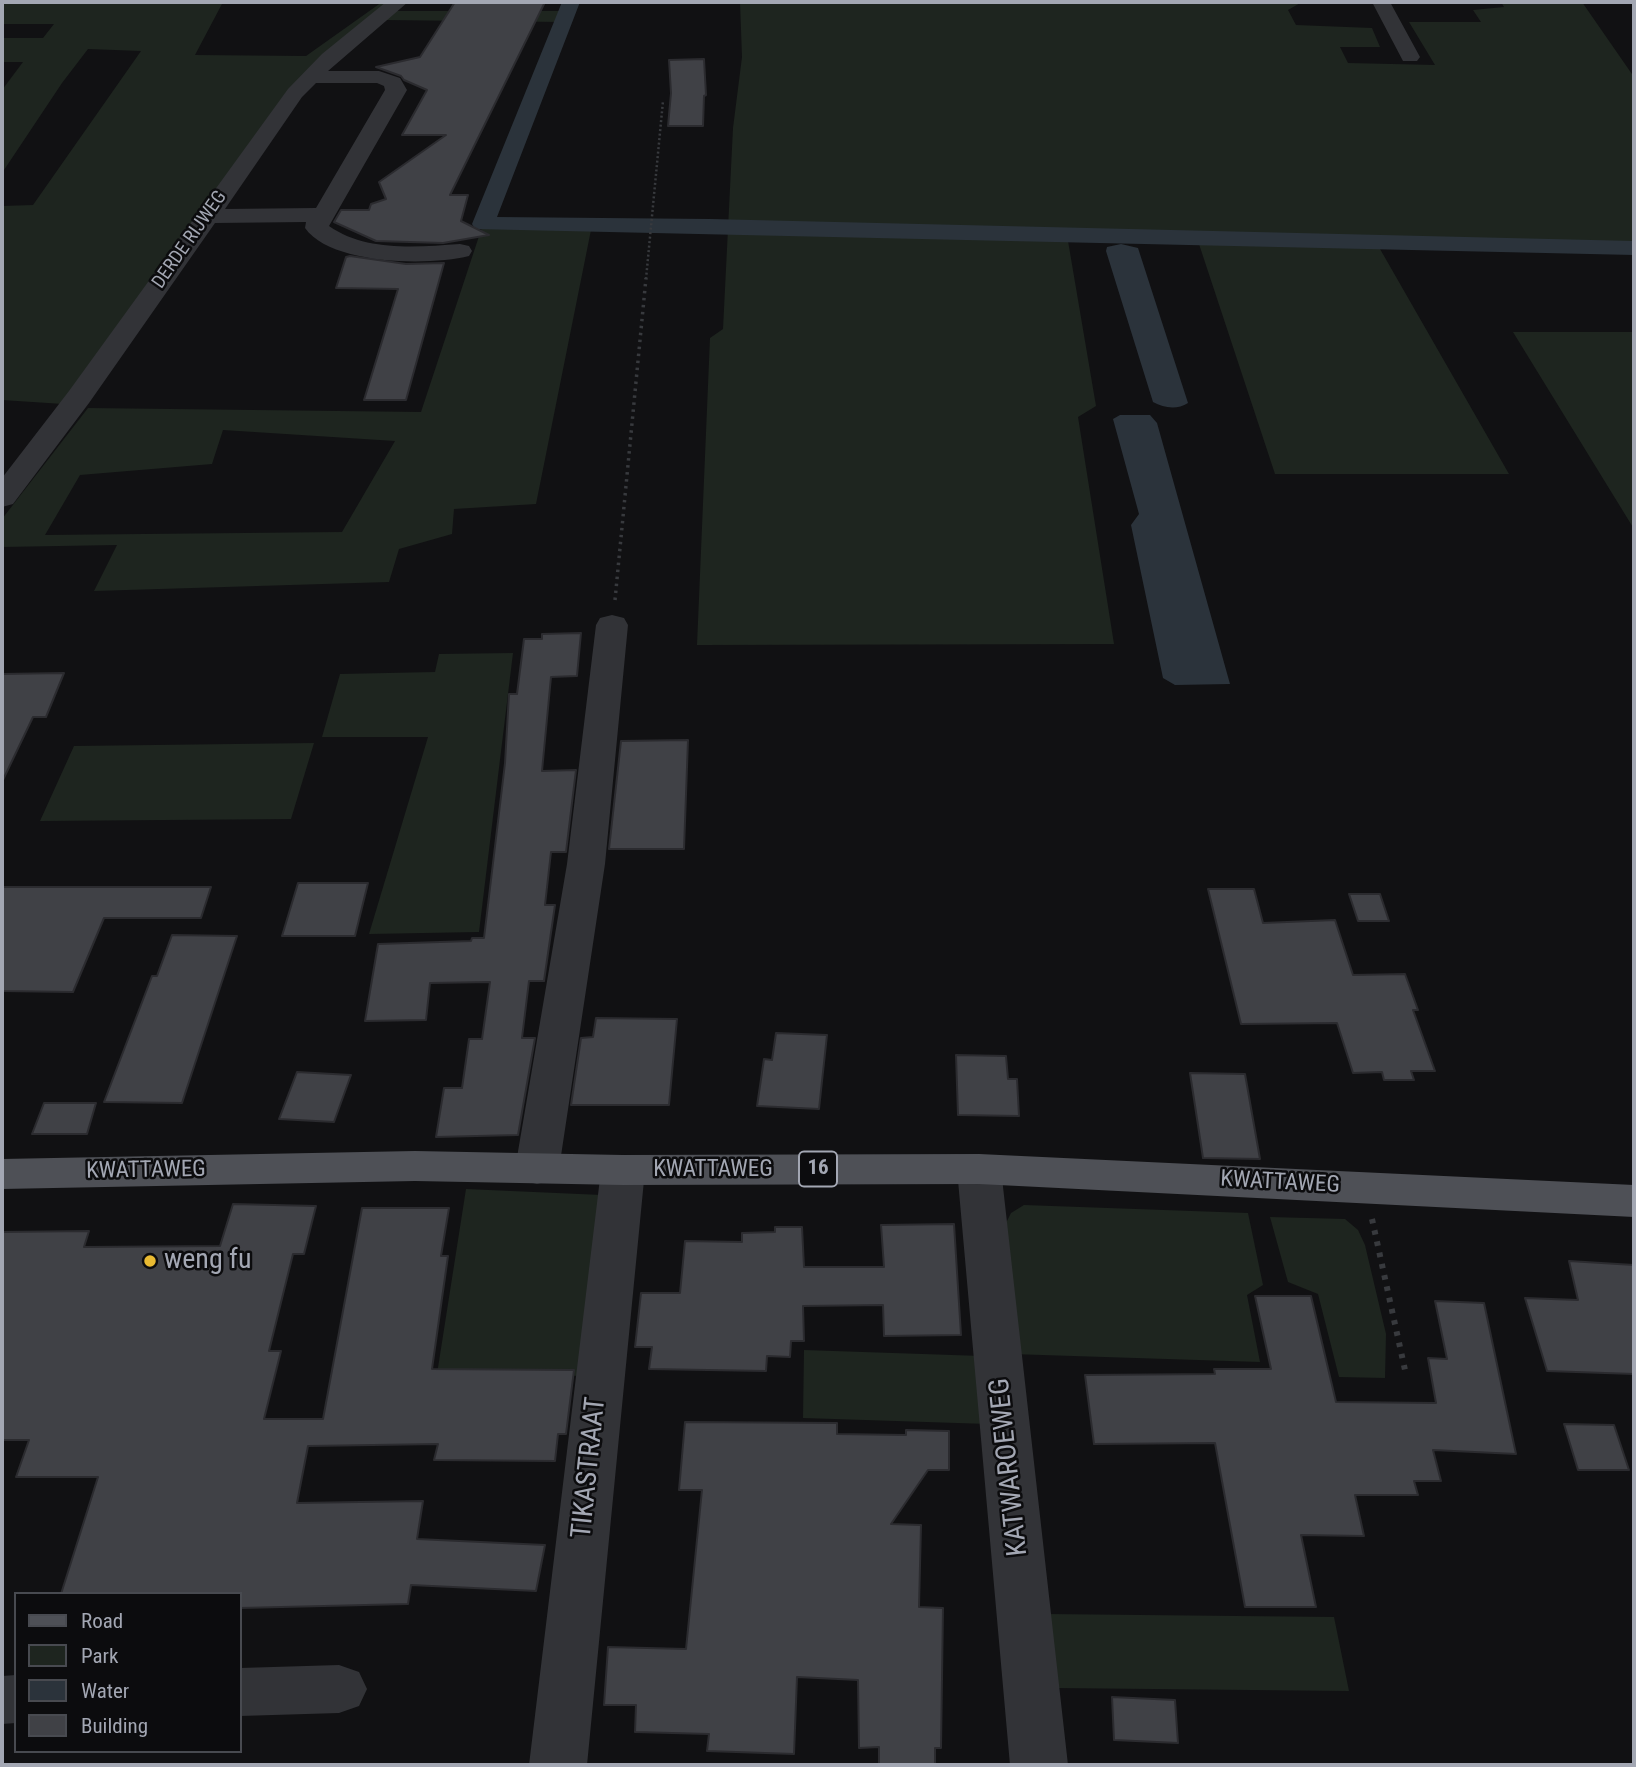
<!DOCTYPE html>
<style>
body{margin:0}
#map{position:relative;width:1636px;height:1767px;overflow:hidden;background:#111113;font-family:"Roboto Condensed",sans-serif}
canvas{display:block}
.frame{position:absolute;inset:0;border:4px solid #a3a7b3;pointer-events:none}
.legend{position:absolute;left:14px;top:1592px;width:228px;height:161px;box-sizing:border-box;background:#0c0c0e;border:2px solid #484a50;margin:0;padding:9px 12px;list-style:none;font-size:21px;color:#a3a7b3}
.legend li{display:flex;align-items:center;gap:14px;height:35px}
.legend b{width:35px;border:2px solid #484a50}
</style>
<div id="map">
<canvas width="1636" height="1767"></canvas>
<div class="frame"></div>
<ul class="legend">
<li><b style="height:9px;background:#4e5056"></b>Road</li>
<li><b style="height:19px;background:#1e251f"></b>Park</li>
<li><b style="height:19px;background:#2b333b"></b>Water</li>
<li><b style="height:19px;background:#404146"></b>Building</li>
</ul>
</div>
<script>
const context = document.querySelector('canvas').getContext('2d');
context.lineJoin = 'round';
function fill(path, color) {
  context.fillStyle = color;
  context.fill(path, 'evenodd');
}
function trace(path, color, width, dash) {
  context.strokeStyle = color;
  context.lineWidth = width;
  context.lineCap = dash ? 'butt' : 'round';
  context.setLineDash(dash || []);
  context.stroke(path);
}
function write(font, color, halo, rows, align = 'center') {
  context.font = font + ' "Roboto Condensed",sans-serif';
  context.lineWidth = 5;
  context.setLineDash([]);
  context.textBaseline = 'middle';
  context.strokeStyle = halo;
  context.fillStyle = color;
  for (const [text, x, y, turn = 0] of rows) {
    context.save();
    context.translate(x, y);
    context.rotate((+turn || 0) * Math.PI / 180);
    context.textAlign = isNaN(turn) ? turn : align;
    if (halo) context.strokeText(text, 0, 0);
    context.fillText(text, 0, 0);
    context.restore();
  }
}
fill(new Path2D(`
 M2 2H223L195 55 306 56 382 2H391L323 57 63 404 2 400V206L33 205 141 51 88 49 62 83 2 173V90L23 62H2V38H43L54 24H2Z
 M740 2H1324H1302L1288 10 1296 25 1372 28 1380 47H1340L1348 63 1435 65 1409 22H1481L1473 10 1504 7 1501 2H1582L1634 77V248L1376 242 1509 474H1275L1197 238 1067 235 1096 406 1078 417 1114 644 697 645 710 338 723 329 733 128 742 57Z
 M396 11H567L562 22 383 20Z
 M483 224 592 225 536 504 454 509 452 534 399 549 389 582 94 591 117 545 2 547V519L88 408 421 412ZM223 430 395 441 342 532 45 535 80 475 212 464Z
 M1513 332H1634V529Z
 M513 653 479 932 369 934 428 737H322L340 674 435 672 439 654Z
 M314 743 291 819 40 821 74 746Z
 M466 1189 602 1195 587 1376 437 1374Z
 M1024 1205 1248 1213 1263 1285 1247 1295 1260 1362 1011 1354 1001 1233 1011 1213Z
 M1270 1217 1345 1219 1358 1230 1365 1245 1386 1334 1385 1378 1339 1377 1318 1294 1288 1282Z
 M804 1350 982 1356 988 1424 803 1418Z
 M1046 1614 1334 1617 1349 1691 1054 1688Z`), '#1e251f');
fill(new Path2D(`
 M1121 244 1138 248 1188 403C1177 410 1164 408 1153 402L1106 251 1107 247Z
 M1120 415H1150L1157 423 1230 684 1175 685 1163 678 1131 525 1139 514 1113 419Z`), '#2b333b');
fill(new Path2D(`
 M562 2H580L497 217 710 219 1634 241V255L475 229 472 224Z`), '#2b333b');
const building = new Path2D(`
 M455 2H545L450 195H468L461 221 489 235 443 243 376 241 334 222 341 210H369L371 204 386 199 379 182 446 135H402L427 90 404 80 401 76 376 67 420 57Z
 M704 59 706 95 704 96 703 126H668L671 93 669 60Z
 M350 256 406 264 444 263 406 400H364L398 289 336 288 346 257Z
 M581 633 577 676 551 677 542 771 576 770 566 852H551L545 905H555L544 981H529L522 1038H535L518 1135 436 1137 444 1088H462L469 1039H482L490 982 430 983 426 1020 365 1021 378 944 471 941 472 938H484L505 763 509 694H517L524 639H542V634Z
 M64 673 46 717H33L2 782V674Z
 M688 740 684 849H609L621 741Z
 M298 883H368L355 936H282Z
 M2 887H211L201 918H104L73 992 2 991Z
 M1208 889H1254L1263 923 1335 920 1353 975 1405 974 1418 1010H1413L1435 1071H1411L1414 1080H1384L1382 1072 1353 1073 1337 1023 1241 1024Z
 M1349 894H1380L1389 921H1358Z
 M172 935 237 936 182 1103 104 1102 152 976H157Z
 M596 1018 677 1019 669 1105H571L581 1038 593 1037Z
 M776 1033 827 1035 819 1109 757 1106 764 1059 772 1060Z
 M956 1055 1006 1056 1008 1079H1017L1019 1116 958 1115Z
 M297 1072 351 1075 334 1122 279 1119Z
 M1190 1073 1245 1074 1260 1159 1203 1158Z
 M44 1103H96L87 1134H32Z
 M233 1204 316 1206 304 1254H293L269 1351H281L264 1419H323L362 1208H449L441 1256H448L432 1369 574 1370 566 1434H558L555 1461 434 1460 438 1444 308 1446 297 1503 423 1501 417 1539 545 1545 536 1591 411 1585 408 1604 240 1608V1594H61L98 1477H16L29 1440H2V1232L89 1231 84 1247 220 1246Z
 M954 1224 961 1335 884 1336 883 1305 803 1306 804 1341H791L790 1357 767 1356 766 1371 649 1369 652 1347H635L641 1293H680L685 1241 742 1242V1233L775 1232V1227H802L804 1267H884L881 1225Z
 M1569 1261 1634 1265V1374L1547 1371 1525 1298 1578 1300Z
 M1255 1296H1311L1336 1402 1436 1403 1428 1358 1447 1359 1435 1301 1484 1303 1516 1454 1433 1450 1441 1481H1414L1418 1495H1355L1364 1536 1301 1535 1316 1607H1245L1215 1443 1094 1444 1085 1375 1215 1374 1214 1369H1271Z
 M685 1422 837 1423V1434L906 1435V1430L949 1431V1470H928L891 1524 921 1525 919 1607 943 1608 941 1748H935V1765H879V1747L859 1748 858 1680 797 1677 794 1754 707 1751 709 1734 635 1732 636 1705H604L608 1647 686 1649 702 1490H679Z
 M1564 1424 1614 1425 1629 1470H1578Z
 M1112 1697 1175 1700 1178 1743 1114 1740Z`);
fill(building, '#404146');
trace(building, '#2b2b2f', 2);
trace(new Path2D(`
 M646 279 663 101`), '#383a3e', 2.5, [2, 2.5]);
trace(new Path2D(`
 M615 600 646 278`), '#383a3e', 3.5, [2.5, 4.5]);
trace(new Path2D(`
 M1372 1219 1405 1370`), '#383a3e', 6, [4.5, 7]);
fill(new Path2D(`
 M386 2H408L328 71H379L400 78 407 90 329 226C366 252 417 247 460 244L469 246 472 251 469 256C429 266 331 265 305 228L306 222 215 223 89 403 13 504 2 507V478L69 391 288 89 322 54ZM316 83H377L384 86 385 90 316 208 225 209 302 97Z
 M1372 2H1390L1420 57 1417 61H1403Z
 M612 615 624 618 628 625 605 864 559 1169 553 1180 537 1184 521 1180 515 1169 567 864 596 625 600 618Z
 M979 1154 995 1158 1001 1169 1068 1765H1010L957 1169 963 1158Z
 M623 1155 639 1159 645 1170 587 1765H529L601 1170 607 1159Z
 M339 1665 359 1672 367 1689 359 1706 339 1713 240 1716V1668Z
 M16 1675V1723L2 1724V1676Z`), '#323337');
fill(new Path2D(`
 M415 1151 623 1155 979 1154 1634 1185V1217L979 1184 623 1185 415 1181 2 1189V1159Z`), '#4e5056');
for (const [x, y, r, color] of [
 [150,1261,7,"#e9ba32"]
]) {
  const dot = new Path2D();
  dot.arc(x, y, r, 0, 2 * Math.PI);
  context.fillStyle = color;
  context.fill(dot);
  trace(dot, '#0c0c0e', 2.5);
}
write('19px', '#a3a7b3', '#0c0c0e', [
 ["DERDE RIJWEG",190,240,-55]
]);
for (const [x, y, w] of [
 [818,1169,38]
]) {
  const box = new Path2D();
  box.roundRect(x - w / 2, y - 17.5, w, 35, 5);
  context.fillStyle = '#0c0c0e';
  context.fill(box);
  trace(box, '#a3a7b3', 2);
}
write('bold 21px', '#a3a7b3', null, [
 ["16",818,1169]
]);
write('23px', '#a3a7b3', '#0c0c0e', [
 ["KWATTAWEG",713,1170],
 ["KWATTAWEG",146,1171,-1],
 ["KWATTAWEG",1280,1183,3]
]);
write('28px', '#a3a7b3', '#0c0c0e', [
 ["weng fu",164,1261]
], 'left');
write('28px', '#a3a7b3', '#0c0c0e', [
 ["KATWAROEWEG",1010,1467,-96],
 ["TIKASTRAAT",590,1468,-84]
]);
</script>
